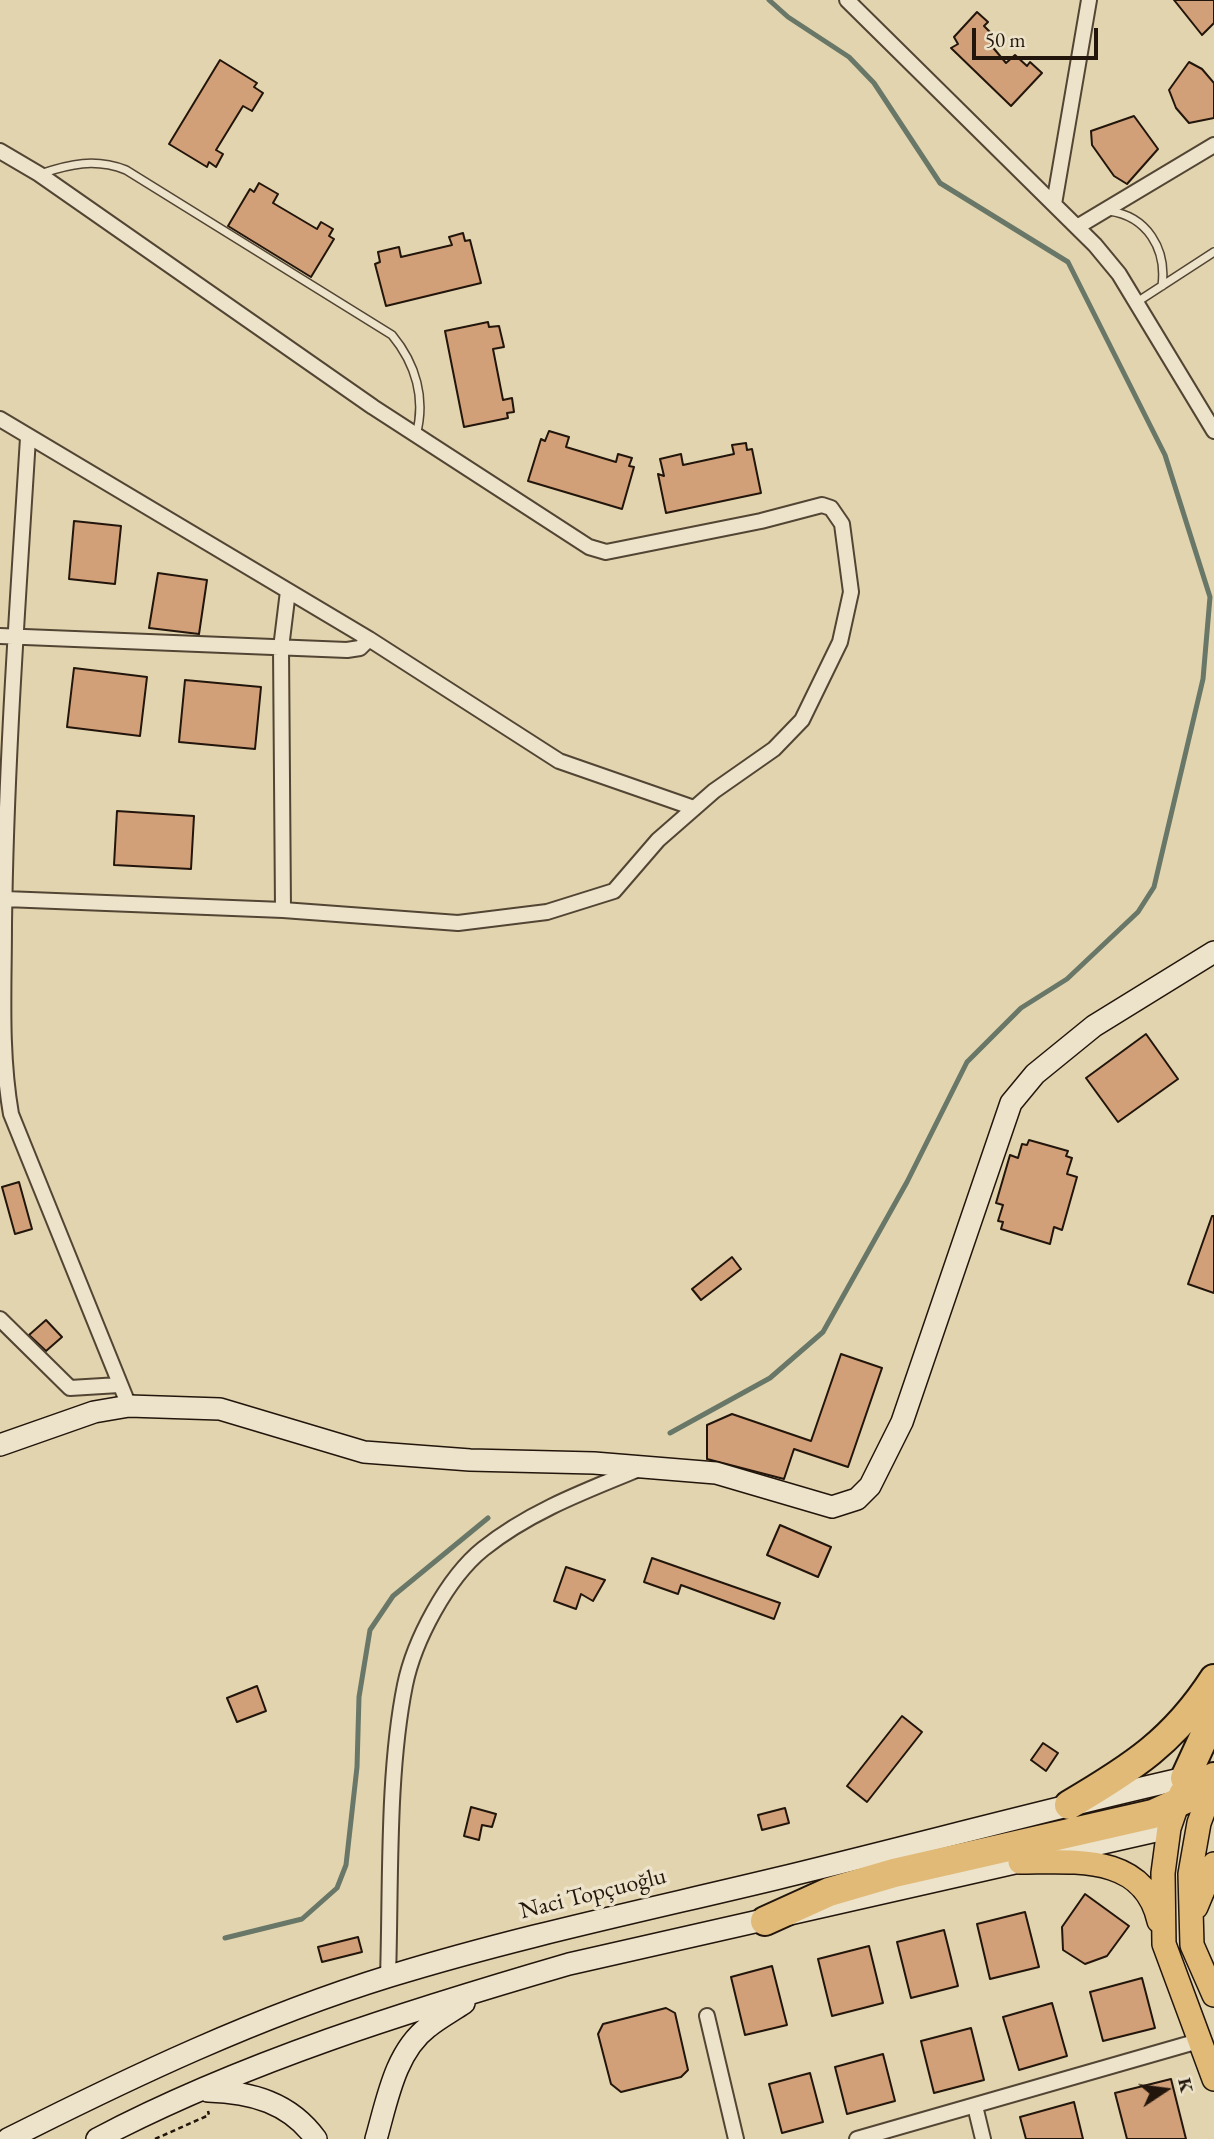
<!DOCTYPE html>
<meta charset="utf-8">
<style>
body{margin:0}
#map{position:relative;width:1214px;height:2139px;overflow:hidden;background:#e2d4ae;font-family:"EB Garamond",serif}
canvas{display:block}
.north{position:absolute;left:1130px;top:2055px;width:70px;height:70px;-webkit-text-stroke:5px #ece3ca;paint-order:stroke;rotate:77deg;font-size:19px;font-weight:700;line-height:28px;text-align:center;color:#22150b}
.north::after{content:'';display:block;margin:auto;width:24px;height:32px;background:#22150b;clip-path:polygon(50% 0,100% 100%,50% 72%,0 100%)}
.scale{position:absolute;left:972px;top:28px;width:126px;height:32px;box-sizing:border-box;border:4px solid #22150b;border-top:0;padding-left:9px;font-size:21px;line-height:24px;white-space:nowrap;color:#22150b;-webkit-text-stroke:5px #ece3ca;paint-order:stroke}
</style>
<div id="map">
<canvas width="1214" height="2139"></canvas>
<div class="north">K</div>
<div class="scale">50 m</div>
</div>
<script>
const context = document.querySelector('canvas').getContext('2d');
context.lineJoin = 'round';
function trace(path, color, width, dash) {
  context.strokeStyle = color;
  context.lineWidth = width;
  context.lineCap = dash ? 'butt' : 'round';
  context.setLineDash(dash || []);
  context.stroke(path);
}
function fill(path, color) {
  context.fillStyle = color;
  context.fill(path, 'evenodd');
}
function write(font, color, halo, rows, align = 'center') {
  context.font = font + ' "EB Garamond",serif';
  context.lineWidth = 7;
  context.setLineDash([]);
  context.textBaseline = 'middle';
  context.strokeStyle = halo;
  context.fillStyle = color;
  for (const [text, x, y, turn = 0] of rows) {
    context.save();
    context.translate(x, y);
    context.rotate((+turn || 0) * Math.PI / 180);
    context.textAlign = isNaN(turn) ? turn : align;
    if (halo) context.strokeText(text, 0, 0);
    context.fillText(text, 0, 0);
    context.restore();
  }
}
trace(new Path2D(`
 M670 1433 770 1378 823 1332 907 1182 967 1062 1021 1008 1067 979 1138 912 1154 887 1203 679 1210 597 1165 455 1068 262 940 183 874 83 849 57 788 17 769 0
 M225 1938 302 1919 337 1888 346 1865 357 1767 359 1697 370 1630 393 1596 488 1518`), '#687767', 5);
const building = new Path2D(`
 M1174 0H1214V23L1202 35Z
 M977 12 988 22 984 26 995 37 990 44 1006 63 1015 55 1027 66 1030 62 1042 73 1011 106 951 48 958 44 954 37Z
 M220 60 257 83 254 87 263 93 252 111 243 106 216 150 223 154 216 167 209 162 207 167 169 144Z
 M1189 62 1202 69 1214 83V118L1189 123 1176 108 1169 90Z
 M1134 116 1158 149 1127 184 1114 176 1092 145 1091 131Z
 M259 183 278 194 273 203 317 229 321 222 333 229 329 236 334 239 311 277 228 226 250 189 254 192Z
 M463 233 465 241 470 240 481 283 386 306 375 264 380 262 378 252 399 247 401 257 452 245 449 237Z
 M488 322 489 327 499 326 504 347 493 349 503 400 512 398 514 412 507 413 508 418 464 427 445 331Z
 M549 431 569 437 566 447 616 462 618 454 632 458 629 466 634 467 622 509 528 481 541 439 545 441Z
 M746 443 747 450 752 449 761 493 666 513 658 474 664 476 660 459 681 454 683 465 734 454 732 445Z
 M74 521 121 526 115 584 69 579Z
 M158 573 207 580 199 634 149 628Z
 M74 668 147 677 140 736 67 727Z
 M185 680 261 687 255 749 179 742Z
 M117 811 194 816 191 869 114 865Z
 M1146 1034 1178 1079 1118 1122 1086 1078Z
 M1029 1140 1068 1151 1066 1156 1072 1158 1067 1174 1077 1177 1062 1230 1054 1227 1050 1244 1001 1229 1003 1222 998 1221 1003 1205 996 1203 1010 1155 1018 1158 1022 1144 1027 1145Z
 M19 1182 32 1229 15 1234 2 1187Z
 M1212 1216H1214V1293L1188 1284Z
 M732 1257 741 1269 701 1300 692 1289Z
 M46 1320 62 1337 46 1351 29 1335Z
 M841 1354 882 1368 848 1467 794 1449 784 1479 707 1459V1425L732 1414 811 1441Z
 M780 1525 831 1547 818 1577 767 1555Z
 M652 1558 780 1603 774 1619 681 1585 678 1594 644 1582Z
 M566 1567 605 1580 593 1601 581 1594 576 1609 554 1601Z
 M257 1686 266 1711 237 1722 227 1698Z
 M902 1716 922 1732 867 1802 847 1786Z
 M1043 1743 1058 1753 1046 1771 1031 1760Z
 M471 1807 496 1814 492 1827 482 1825 479 1840 464 1836Z
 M785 1808 789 1823 762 1830 758 1815Z
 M1085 1894 1129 1926 1107 1956 1085 1964 1063 1950 1062 1927Z
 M1025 1912 1039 1967 990 1979 977 1924Z
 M944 1930 958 1986 911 1998 897 1942Z
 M358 1937 362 1952 322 1962 318 1947Z
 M869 1946 883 2003 832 2016 818 1959Z
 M772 1966 787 2025 745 2035 731 1977Z
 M1142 1978 1155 2028 1103 2041 1090 1992Z
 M1052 2003 1067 2056 1019 2070 1003 2017Z
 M666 2008 675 2013 688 2070 681 2077 621 2092 611 2084 598 2034 603 2024Z
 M971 2028 984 2080 934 2093 921 2041Z
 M883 2054 895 2101 847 2114 835 2067Z
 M810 2073 823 2122 782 2133 769 2084Z
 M1171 2079 1186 2139H1127L1115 2093Z
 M1074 2102 1083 2139H1026L1020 2117Z`);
fill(building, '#d19f78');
trace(building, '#22150b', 2);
const lane = new Path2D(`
 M40 174C70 164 95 158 126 170L392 335C416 364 426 399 416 435
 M1109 211C1147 216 1167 249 1162 286
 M1137 302 1214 252`);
const street = new Path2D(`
 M847 0 1095 245 1119 274 1214 431
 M0 151 39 174 373 407 589 547 606 552 761 521 822 505 831 508 842 524 851 592 840 642 802 720 774 749 714 791 658 840 614 891 547 912 458 923 283 910 5 899
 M1054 204 1089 0
 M1077 227 1214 145
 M0 419 369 639 559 761 694 808
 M28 438C18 600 6 762 4 924 4 988 0 1051 11 1114L129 1406
 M0 636 347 650 360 648 369 639
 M283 910 281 648 288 591
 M0 1319 70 1388 119 1385
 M388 1977C391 1885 387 1774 405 1685 414 1641 447 1578 483 1549 529 1512 585 1491 639 1469
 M707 2016 736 2139
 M975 2106 983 2139
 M857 2139 1202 2040`);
const secondary = new Path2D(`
 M0 1445 94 1412 129 1406 220 1409 364 1452 470 1460 594 1463 716 1473 832 1507 857 1499 870 1486 902 1422 1011 1103 1035 1074 1094 1026 1214 952
 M208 2091C252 2092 290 2103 316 2139
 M8 2139C131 2077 257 2017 390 1976 517 1937 646 1910 775 1879 912 1846 1048 1809 1185 1778
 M97 2139C243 2062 411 2010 569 1964L1169 1828
 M376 2139C387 2101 395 2052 428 2027 439 2018 452 2011 464 2003`);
const primary = new Path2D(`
 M1214 1783 1199 1823 1190 1874 1192 1945 1214 1995
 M1181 1793 1169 1828 1163 1873 1164 1944 1214 2079
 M1020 1862C1073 1862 1144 1853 1159 1921
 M1196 1907 1214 1864`);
const highway = new Path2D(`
 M1185 1778 1214 1715
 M1069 1805C1132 1768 1174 1741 1214 1679
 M765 1921 829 1892 894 1873 1153 1814 1199 1793 1214 1777`);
trace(lane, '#524534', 10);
trace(street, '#524534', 18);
trace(secondary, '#22150b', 24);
trace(primary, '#22150b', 26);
trace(highway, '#22150b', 32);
trace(new Path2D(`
 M155 2139 209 2115 208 2111`), '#22150b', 2.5, [5, 3.5]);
trace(lane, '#ece3ca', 7);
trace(street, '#ece3ca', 14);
trace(secondary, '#ece3ca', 21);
trace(primary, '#e1ba77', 23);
trace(highway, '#e1ba77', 28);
write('24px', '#22150b', '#ece3ca', [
 ["Naci Topçuoğlu",593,1894,-14]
]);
</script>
